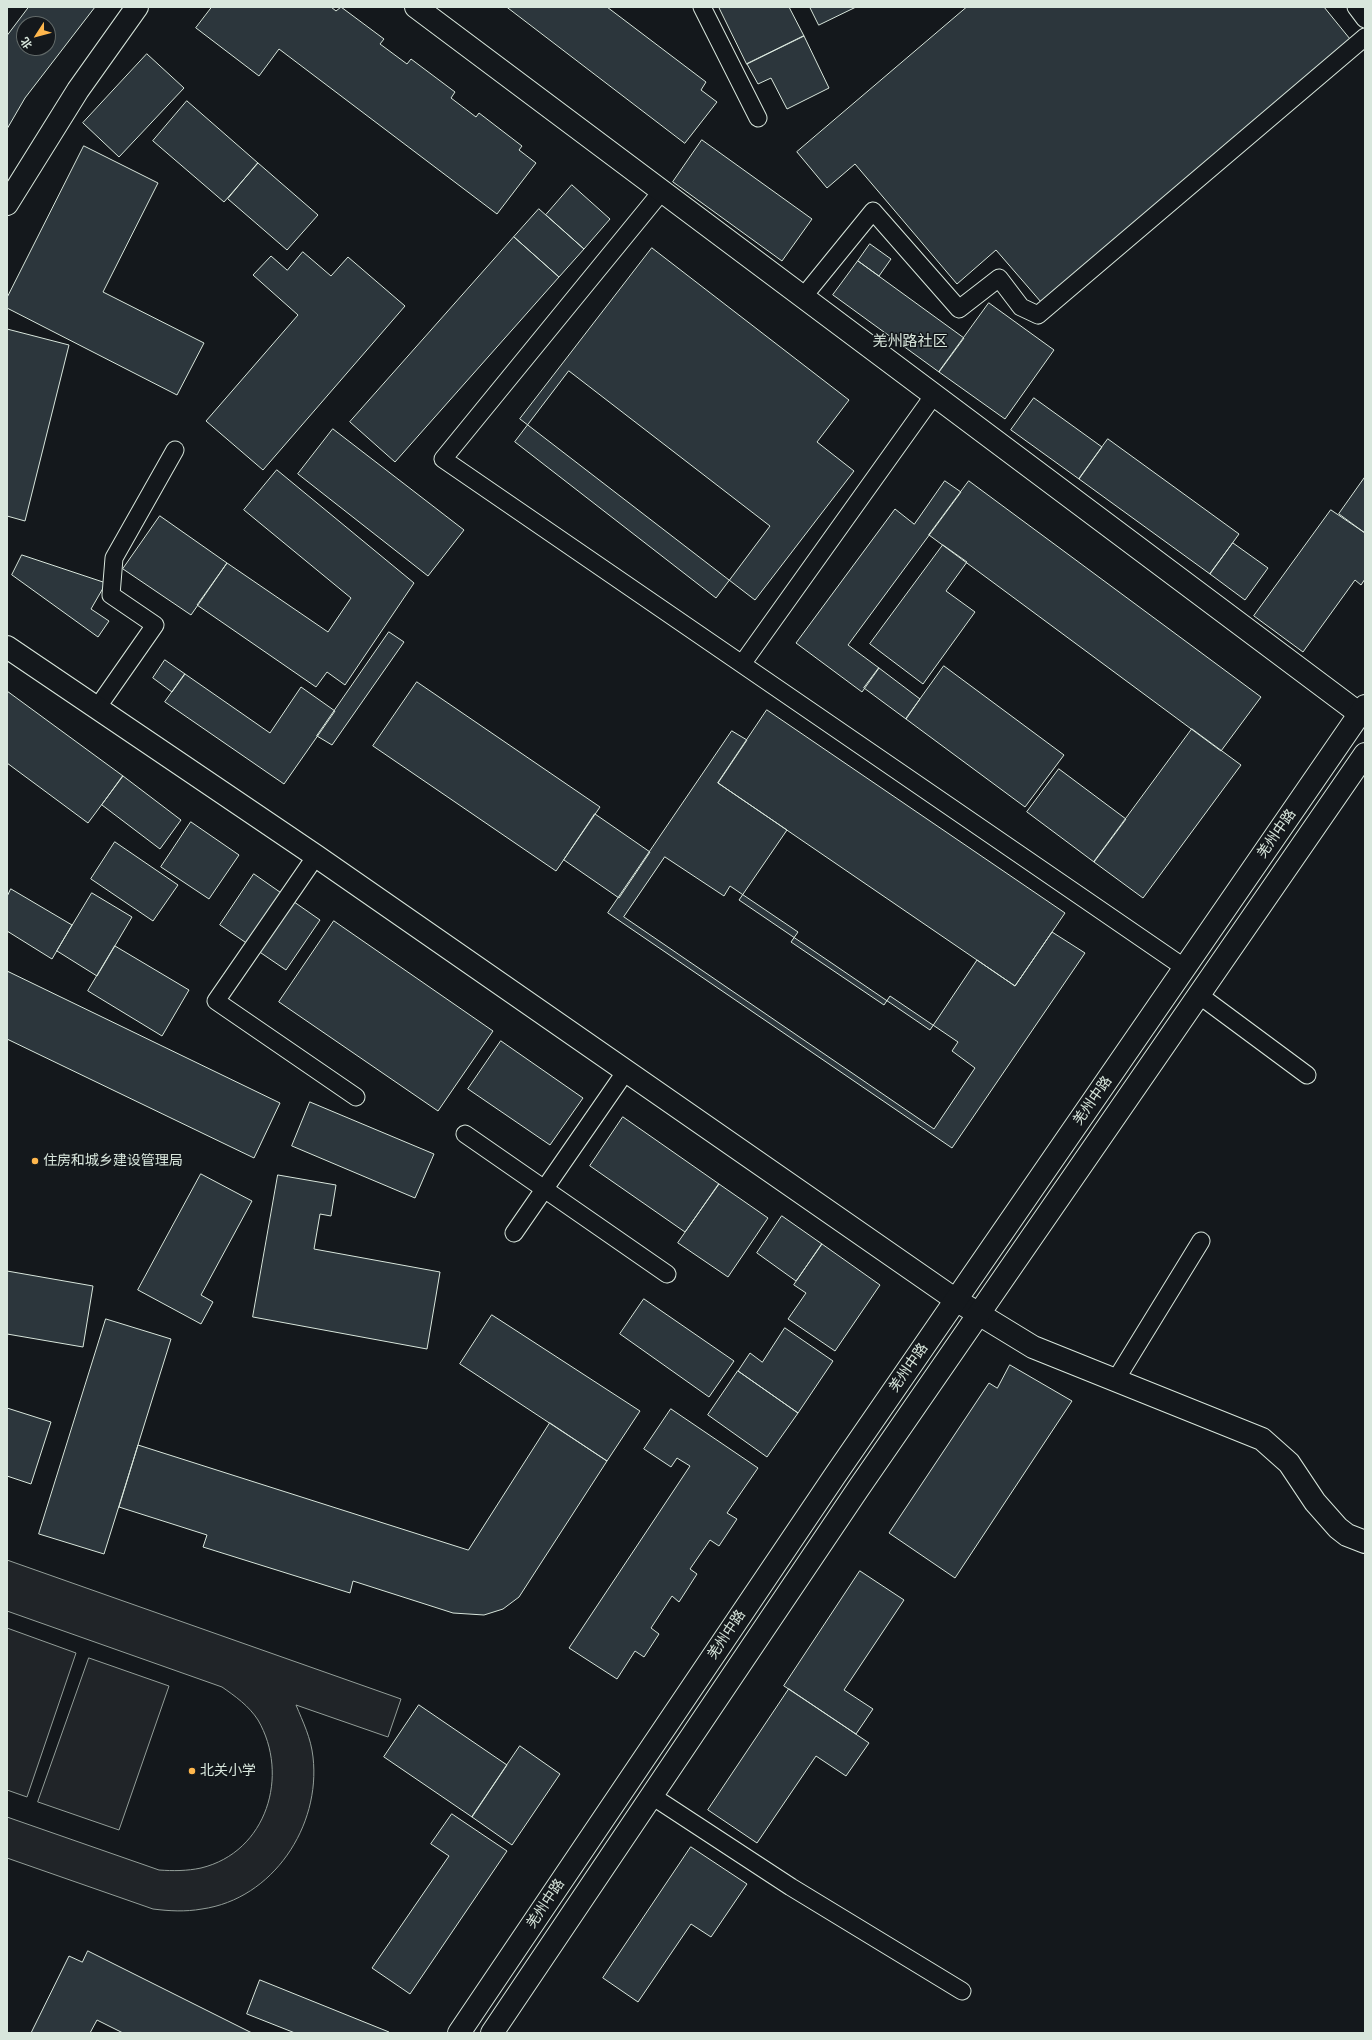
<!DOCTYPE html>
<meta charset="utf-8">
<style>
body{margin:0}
#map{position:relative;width:1372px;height:2040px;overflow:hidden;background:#14181c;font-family:"Varela Round","Noto Sans SC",sans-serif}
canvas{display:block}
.frame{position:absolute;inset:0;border:8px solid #d8e6dc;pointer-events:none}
.north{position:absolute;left:16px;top:16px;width:40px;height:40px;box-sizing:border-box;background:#14181c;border:1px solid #626a69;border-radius:50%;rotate:234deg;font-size:11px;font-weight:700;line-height:16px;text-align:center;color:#d8e6dc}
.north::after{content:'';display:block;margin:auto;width:14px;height:18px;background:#ffb74d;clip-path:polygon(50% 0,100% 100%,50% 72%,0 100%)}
</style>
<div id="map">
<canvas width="1372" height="2040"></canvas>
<div class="frame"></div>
<div class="north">北</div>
</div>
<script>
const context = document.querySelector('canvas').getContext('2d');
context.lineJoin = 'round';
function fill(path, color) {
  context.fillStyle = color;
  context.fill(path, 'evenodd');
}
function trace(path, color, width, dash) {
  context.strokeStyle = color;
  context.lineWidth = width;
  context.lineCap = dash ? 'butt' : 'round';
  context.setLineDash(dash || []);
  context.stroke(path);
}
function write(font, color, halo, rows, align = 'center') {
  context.font = font + ' "Varela Round","Noto Sans SC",sans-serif';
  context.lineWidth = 3;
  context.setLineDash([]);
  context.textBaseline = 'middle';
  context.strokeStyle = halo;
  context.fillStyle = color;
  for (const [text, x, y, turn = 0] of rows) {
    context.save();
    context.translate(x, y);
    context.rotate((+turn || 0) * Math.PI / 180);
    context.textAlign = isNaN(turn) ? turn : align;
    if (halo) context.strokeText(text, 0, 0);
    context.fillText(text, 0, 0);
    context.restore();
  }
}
const green = new Path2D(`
 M7 1560 401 1699 388 1737 296 1705C303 1722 311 1738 313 1757 321 1826 273 1899 202 1909 185 1912 169 1911 153 1909L7 1858V1817L159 1870C173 1871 187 1871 201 1868 267 1852 290 1775 258 1720 249 1706 235 1696 222 1687L7 1611Z
 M7 1628 76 1653 27 1797 7 1790Z
 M89 1658 169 1686 119 1830 38 1802Z`);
fill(green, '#202428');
trace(green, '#939e99', 1);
const building = new Path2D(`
 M29 7H95L25 98 7 129V36ZM24 24H48V48H24Z
 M212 7H331L336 11 341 7 384 39 380 44 407 64 411 59 455 92 451 98 476 117 479 113 522 146 519 150 536 163 497 214 279 49 259 76 196 28Z
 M507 7H607L706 82 701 90 717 102 685 143Z
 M719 7H789L804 36 747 64Z
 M810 7H856L819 25Z
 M967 7H1324L1350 39 1041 302 996 250 957 284 855 164 827 188 797 152Z
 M804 36 829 88 787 109 771 78 758 84 747 64Z
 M147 54 184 88 119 157 83 123Z
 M187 101 258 163 224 202 153 141Z
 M702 140 812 219 782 261 673 182Z
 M84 146 158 183 103 292 204 343 177 395 7 308V298Z
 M258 163 318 215 287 250 228 199Z
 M572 185 610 219 584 249 546 215Z
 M539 209 584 249 559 277 514 237Z
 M514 237 559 277 395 462 350 422Z
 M870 244 891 259 879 276 858 261Z
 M652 248 849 400 817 442 854 471 755 600 520 419Z
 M303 252 331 276 348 257 405 306 263 470 206 421 298 315 253 275 271 256 287 270Z
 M858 261 964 338 939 372 833 295Z
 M989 303 1054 350 1005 419 939 372Z
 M7 329 69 345 25 521 7 516Z
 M569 371 770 526 716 598 515 442Z
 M1034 398 1102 447 1079 479 1011 430Z
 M333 429 464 530 428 576 298 474Z
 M1108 439 1239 534 1210 574 1079 479Z
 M277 470 414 583 345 685 327 672 316 687 197 605 227 563 328 632 351 598 244 510Z
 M1365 477V533L1339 514Z
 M945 481 961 492 848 645 879 668 862 692 796 643 895 509 914 524Z
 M969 481 1261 697 1221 751 929 535Z
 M1331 510 1365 533V579L1361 585 1355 580 1303 652 1254 616Z
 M160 516 227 563 191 615 123 569Z
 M1233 543 1268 568 1245 600 1210 574Z
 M943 545 967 562 946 591 975 612 923 684 870 644Z
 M22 555 106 583 91 609 109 621 98 637 12 575Z
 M389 632 404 642 332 745 317 736Z
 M165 660 185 674 172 692 153 678Z
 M944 666 1064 755 1025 807 906 719Z
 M879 668 920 699 906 719 864 688Z
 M185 674 270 733 301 687 335 711 284 784 165 702Z
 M417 682 600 807 556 871 373 746Z
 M7 691 123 776 88 823 7 763Z
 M767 710 1065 913 1015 986 718 783Z
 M1192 729 1241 765 1143 898 1094 862Z
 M732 731 747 740 718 783 787 830 739 900 930 1030 977 960 1015 986 1052 932 1085 953 952 1148 608 913Z
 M1059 769 1126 819 1094 862 1027 812Z
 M123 776 181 820 160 849 102 805Z
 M595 814 650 852 619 898 564 860Z
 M191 822 239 855 209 899 161 867Z
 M115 842 178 885 153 921 91 879Z
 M665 857 724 896 730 886 798 932 791 942 884 1005 890 996 958 1042 952 1051 975 1068 934 1129 624 917Z
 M254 874 320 920 286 970 220 925Z
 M11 889 72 925 52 959 7 931V897Z
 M92 893 132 917 97 976 57 951Z
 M334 921 493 1031 438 1111 279 1002Z
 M115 946 189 990 162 1036 88 991Z
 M7 971 280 1103 254 1158 7 1039Z
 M501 1041 583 1098 550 1145 468 1089Z
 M310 1102 434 1154 415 1198 292 1146Z
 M623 1117 719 1184 685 1232 590 1166Z
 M201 1174 252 1201 201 1295 213 1302 201 1324 138 1290Z
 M278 1175 336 1185 331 1216 320 1214 314 1249 440 1272 427 1349 253 1317Z
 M719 1184 768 1218 728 1277 678 1243Z
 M782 1216 822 1244 796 1281 757 1253Z
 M822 1244 880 1285 835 1351 788 1319 806 1293 794 1285Z
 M7 1271 93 1286 83 1347 7 1334Z
 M644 1299 734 1361 709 1397 620 1334Z
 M492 1315 640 1411 607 1461 460 1364Z
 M106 1319 171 1339 104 1554 39 1534Z
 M785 1328 833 1361 798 1413 738 1371 750 1353 762 1362Z
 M1010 1365 1072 1401 955 1578 889 1533 989 1383 997 1388Z
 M738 1371 798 1413 767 1457 708 1415Z
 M7 1408 51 1422 31 1484 7 1476Z
 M671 1409 758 1468 727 1513 737 1519 719 1546 710 1540 690 1569 697 1574 679 1602 672 1596 651 1628 659 1634 644 1657 635 1651 617 1679 569 1648 690 1466 677 1458 671 1467 644 1449Z
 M550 1423 607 1461 519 1597 503 1609 484 1615 453 1613 353 1581 350 1593 203 1547 207 1535 119 1507 138 1445 468 1550Z
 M860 1571 904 1600 844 1690 873 1709 856 1734 784 1686Z
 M789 1689 869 1743 846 1776 816 1756 757 1843 708 1810Z
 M419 1705 507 1765 472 1817 384 1757Z
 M520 1746 560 1774 512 1845 472 1817Z
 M452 1814 507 1851 410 1994 372 1968 449 1856 431 1844Z
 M691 1847 747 1884 711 1937 691 1924 638 2002 603 1978Z
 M88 1951 252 2033H123L97 2020 90 2033H31L69 1956 82 1962Z
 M260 1980 389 2032V2033H295L247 2014Z`);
fill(building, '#2c363c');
trace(building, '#d8e6dc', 1);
const lane = new Path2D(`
 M702 7 758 118
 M1356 7 1365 19
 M662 191 443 459 1185 968
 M803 297 873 211 959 309 999 278 1021 307 1038 315 1365 37
 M742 664 934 395
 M97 708 155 625 111 595 114 558 175 450
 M316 856 216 1001 356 1097
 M1199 995 1307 1075
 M465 1134 667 1274
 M514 1233 626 1071
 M1115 1381 1201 1241
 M652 1796 791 1887 962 1991`);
const street = new Path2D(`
 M416 7 1360 714
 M7 204 78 90 137 7
 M7 647 316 856 956 1300 1033 1347 1262 1439 1289 1463 1315 1502 1338 1528 1347 1535 1365 1542`);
const secondary = new Path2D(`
 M459 2033 836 1474 1365 706
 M492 2033 858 1489 1365 754`);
trace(lane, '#d8e6dc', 19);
trace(street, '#d8e6dc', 24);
trace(secondary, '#d8e6dc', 24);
trace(lane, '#14181c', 17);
trace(street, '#14181c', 22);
trace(secondary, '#14181c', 22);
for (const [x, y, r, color] of [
 [35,1161,4,"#ffb74d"],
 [192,1771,4,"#ffb74d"]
]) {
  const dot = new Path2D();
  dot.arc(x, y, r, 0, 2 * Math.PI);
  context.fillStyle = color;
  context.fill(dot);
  trace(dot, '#14181c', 1.5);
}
write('14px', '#d8e6dc', '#14181c', [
 ["羌州中路",1277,834,-55],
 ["羌州中路",1093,1101,-55],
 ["羌州中路",909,1368,-55],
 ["羌州中路",727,1635,-56],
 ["羌州中路",546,1904,-56]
]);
write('14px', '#d8e6dc', '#14181c', [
 ["住房和城乡建设管理局",43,1161],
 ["北关小学",200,1771]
], 'left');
write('15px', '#d8e6dc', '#14181c', [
 ["羌州路社区",910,342]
]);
</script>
